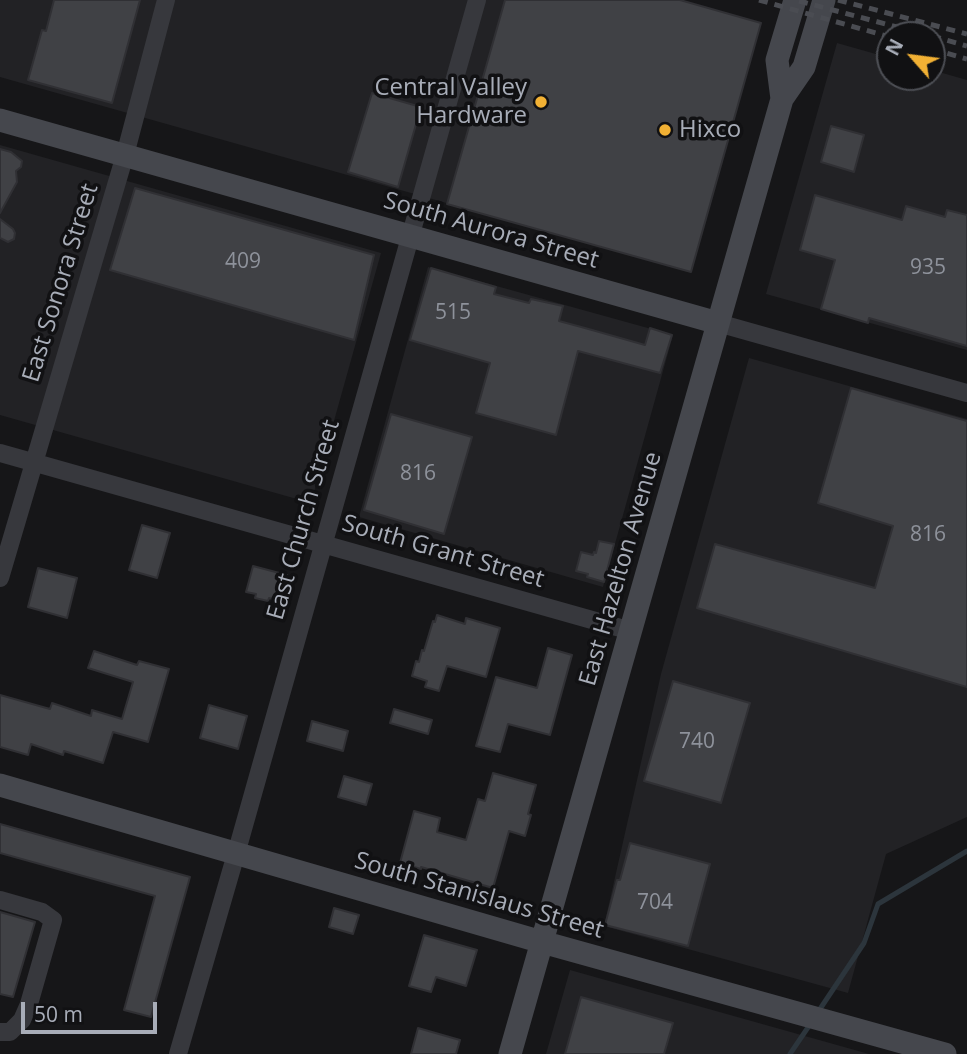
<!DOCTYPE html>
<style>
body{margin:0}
#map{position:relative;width:967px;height:1054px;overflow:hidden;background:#161618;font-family:"Open Sans",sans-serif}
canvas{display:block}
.north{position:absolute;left:876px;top:21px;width:70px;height:70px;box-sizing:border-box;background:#111113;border:2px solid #4d4f55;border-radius:50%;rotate:298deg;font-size:19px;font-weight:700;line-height:28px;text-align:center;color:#a8adb8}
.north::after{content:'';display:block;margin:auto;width:24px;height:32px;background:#f2b134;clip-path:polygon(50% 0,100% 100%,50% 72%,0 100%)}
.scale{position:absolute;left:21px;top:1002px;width:136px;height:32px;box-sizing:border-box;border:4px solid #a8adb8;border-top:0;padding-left:9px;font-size:21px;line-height:24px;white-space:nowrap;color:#a8adb8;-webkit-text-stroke:5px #111113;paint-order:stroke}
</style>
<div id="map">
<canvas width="967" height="1054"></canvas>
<div class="north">N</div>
<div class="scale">50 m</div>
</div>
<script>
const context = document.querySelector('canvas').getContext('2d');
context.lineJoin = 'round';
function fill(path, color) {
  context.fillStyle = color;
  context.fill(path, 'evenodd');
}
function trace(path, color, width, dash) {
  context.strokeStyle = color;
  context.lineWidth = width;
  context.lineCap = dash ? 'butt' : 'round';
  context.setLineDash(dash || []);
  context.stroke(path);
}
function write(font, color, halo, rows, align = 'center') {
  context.font = font + ' "Open Sans",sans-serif';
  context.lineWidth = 7;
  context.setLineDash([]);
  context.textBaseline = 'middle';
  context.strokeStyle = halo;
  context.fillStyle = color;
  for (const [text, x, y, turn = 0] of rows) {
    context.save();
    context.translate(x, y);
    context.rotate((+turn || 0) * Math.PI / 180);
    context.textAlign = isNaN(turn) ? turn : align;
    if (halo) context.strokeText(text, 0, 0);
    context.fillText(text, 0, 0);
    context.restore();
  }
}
fill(new Path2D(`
 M0 0H680L761 23 691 272 0 77Z
 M837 43 890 58V77H932V70L967 80V350L766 294Z
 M0 145 381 253 311 503 0 415Z
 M428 267 673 335 603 587 359 517Z
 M749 358 967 419V817L886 854 848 993 604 926 661 674Z
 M570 970 869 1054H546Z`), '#222225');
trace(new Path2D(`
 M818 1012 864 943 878 904 967 851
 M790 1054 811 1023`), '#2c353c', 5);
const building = new Path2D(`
 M54 0H140L112 103 28 80 42 30 46 31Z
 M505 0H680L761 23 691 272 447 204Z
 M372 93 421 107 398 187 348 172Z
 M831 126 864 135 854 172 821 162Z
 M0 149 11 152 22 161 21 167 16 171 17 182 0 213Z
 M135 188 374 255 354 340 110 270Z
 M815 195 902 220 906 206 945 217 947 210 967 215V346L869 318 868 323 821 309 835 260 800 250Z
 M0 219 13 229 15 233 14 239 8 242 0 238Z
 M431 268 496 287 494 294 529 303 531 299 563 306 559 321 585 328 645 345 650 328 672 335 660 373 578 351 556 435 476 413 490 363 410 340Z
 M851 388 967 421V687L697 608 715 544 875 588 893 526 818 503Z
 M391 414 472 437 444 534 364 510Z
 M142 525 170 533 157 578 129 570Z
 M599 541 614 544 604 582 587 577 588 574 576 571 581 552 593 555 594 552 596 553Z
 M253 566 287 575 279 601 269 598 268 601 255 598 256 594 246 592Z
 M38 568 77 578 67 618 28 607Z
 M437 615 465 624 466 618 500 628 486 677 447 666 439 691 425 687 427 681 412 676 416 661 419 662 422 650 424 651 433 621 435 622Z
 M548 648 572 655 550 735 508 724 500 752 476 746 496 677 537 688Z
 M94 651 137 665 139 661 169 669 148 742 113 732 103 763 64 751 63 755 31 744 28 755 0 747V695L50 709 52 703 91 716 92 710 122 719 133 682 88 668Z
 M673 681 750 703 721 803 644 781Z
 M209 705 247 716 238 749 200 738Z
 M394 709 432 720 428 734 390 723Z
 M312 721 348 731 343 751 307 741Z
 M493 773 536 785 528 814 531 815 525 836 509 831 493 888 421 867V869L400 863 414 811 440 818 437 832 466 840 478 799 485 801Z
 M344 776 372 784 366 805 338 797Z
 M0 824 190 877 151 1017 124 1010 155 896 0 853Z
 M630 843 710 864 688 946 605 925 617 880H620Z
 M334 908 359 915 353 934 329 927Z
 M0 912 35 922 13 997 0 994Z
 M424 935 477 950 466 986 436 977 431 992 409 986Z
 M581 997 673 1023 664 1054H565Z
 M418 1028 460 1040 456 1054H411Z`);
fill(building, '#404145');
trace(building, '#303034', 2);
trace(new Path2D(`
 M718 323 967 393
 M0 453 631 631
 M0 578 125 155 166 0
 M0 900 42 912 53 920 29 1004 22 1020 10 1032H0
 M178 1054 236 854 477 0`), '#37383d', 18);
trace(new Path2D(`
 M782 99 777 60 795 0
 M0 120 718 323
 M0 785 542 942 945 1054
 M510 1054 782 99 804 67 824 0`), '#45474d', 23);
trace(new Path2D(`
 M759 0 890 37
 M838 0 967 34
 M799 1 927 35
 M932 36 967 46
 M932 49 967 59`), '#4a4c52', 5, [9, 7]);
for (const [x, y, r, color] of [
 [541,102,7,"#f2b134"],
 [665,130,7,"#f2b134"]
]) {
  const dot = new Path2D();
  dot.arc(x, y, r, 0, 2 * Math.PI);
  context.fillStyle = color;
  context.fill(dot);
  trace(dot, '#111113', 2.5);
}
write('21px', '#8e929b', null, [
 ["409",243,262],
 ["935",928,268],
 ["515",453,313],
 ["816",418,474],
 ["816",928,535],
 ["740",697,742],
 ["704",655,903]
]);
write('24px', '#a8adb8', '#111113', [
 ["Central Valley",527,88],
 ["Hardware",527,116],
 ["Hixco",679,130,"left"]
], 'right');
write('24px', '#a8adb8', '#111113', [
 ["South Aurora Street",491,231,16],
 ["East Sonora Street",61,283,-73],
 ["East Church Street",304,520,-74],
 ["South Grant Street",443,552,16],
 ["East Hazelton Avenue",621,569,-74],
 ["South Stanislaus Street",479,896,16]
]);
</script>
